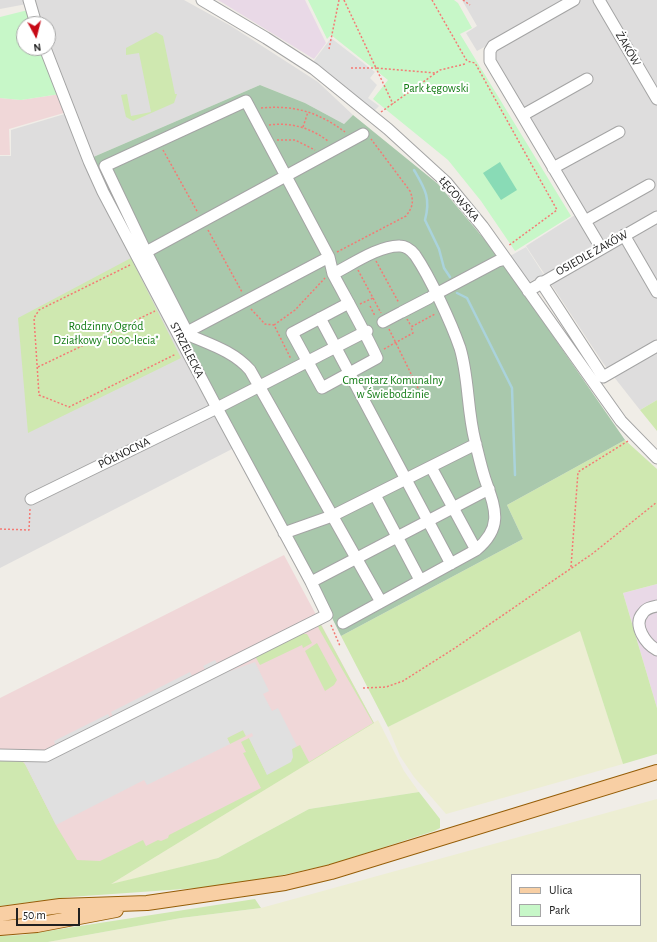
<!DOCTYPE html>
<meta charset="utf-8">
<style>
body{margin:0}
#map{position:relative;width:657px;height:942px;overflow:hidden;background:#f0ede7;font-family:"Alegreya Sans",sans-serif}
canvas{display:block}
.legend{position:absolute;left:511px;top:874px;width:130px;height:52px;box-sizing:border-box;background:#fff;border:1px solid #a6a6a6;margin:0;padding:5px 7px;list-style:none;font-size:12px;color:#202020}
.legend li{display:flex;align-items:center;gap:8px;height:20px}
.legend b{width:20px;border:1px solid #a6a6a6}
.north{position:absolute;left:16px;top:16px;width:40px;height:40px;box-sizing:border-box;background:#fff;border:1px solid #a6a6a6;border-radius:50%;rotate:173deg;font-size:11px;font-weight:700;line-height:16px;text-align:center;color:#202020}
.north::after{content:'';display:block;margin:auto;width:14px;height:18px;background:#c70915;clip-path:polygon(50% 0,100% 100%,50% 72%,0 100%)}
.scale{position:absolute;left:16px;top:908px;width:64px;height:18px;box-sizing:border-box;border:2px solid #202020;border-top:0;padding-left:5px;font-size:12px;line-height:14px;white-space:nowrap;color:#202020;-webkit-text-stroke:3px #fff;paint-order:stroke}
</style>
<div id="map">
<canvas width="657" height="942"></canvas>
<ul class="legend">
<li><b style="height:5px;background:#f8cfa4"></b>Ulica</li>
<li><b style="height:11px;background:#c7f7c8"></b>Park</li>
</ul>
<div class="north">N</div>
<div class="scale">50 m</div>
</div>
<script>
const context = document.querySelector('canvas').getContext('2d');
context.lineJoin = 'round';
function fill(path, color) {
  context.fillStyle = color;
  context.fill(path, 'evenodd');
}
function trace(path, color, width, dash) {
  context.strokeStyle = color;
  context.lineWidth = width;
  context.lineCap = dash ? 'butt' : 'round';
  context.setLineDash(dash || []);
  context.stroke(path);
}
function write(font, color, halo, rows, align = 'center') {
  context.font = font + ' "Alegreya Sans",sans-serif';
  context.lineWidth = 4;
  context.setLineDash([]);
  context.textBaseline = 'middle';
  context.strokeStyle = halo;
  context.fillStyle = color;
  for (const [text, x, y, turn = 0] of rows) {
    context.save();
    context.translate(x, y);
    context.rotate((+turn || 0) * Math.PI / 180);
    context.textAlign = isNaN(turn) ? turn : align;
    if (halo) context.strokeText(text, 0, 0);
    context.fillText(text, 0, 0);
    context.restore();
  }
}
fill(new Path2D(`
 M0 0H184L231 26 318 82 353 115 344 124 305 103 260 85 91 158 48 48V24H39L32 3 0 9Z
 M462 0H657V400L640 410 603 363 526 246 583 210 488 45 477 51 466 33 477 26Z
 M68 113 132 256 195 378 234 448 0 568V156H11V130Z`), '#dedddd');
fill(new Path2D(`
 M60 94 67 112 9 129 10 155H0V98L21 100Z
 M284 555 374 723 109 885 0 863V698Z`), '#f0d7d8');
fill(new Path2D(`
 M218 0H305L326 43 314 59Z
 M657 584V708L623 593Z`), '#e9d9e7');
fill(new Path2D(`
 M580 630 623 764 446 814 414 777 400 756 388 727Z
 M378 720 404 771 419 792 309 809 218 858 109 885Z
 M657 799V942H48L181 918 261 908ZM512 875H640V925H512Z`), '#edeed3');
fill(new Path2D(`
 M156 32 163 36 175 94H177L174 103 133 121 126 117 121 95 127 94 131 116 151 112 139 53 126 55V48Z
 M131 258 181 358 28 433 18 318Z
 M657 400V431L640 410Z
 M625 440 657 469V584L623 593 657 708V754L623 764 580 631 388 727 341 636 523 539 507 505Z
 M320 623 374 723 111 884 218 858 309 809 419 792 440 819V828L434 831 332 864 265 879 212 887 70 897 0 906V760L22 761 25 764 57 827 77 860 100 861 143 840 146 846 158 840 161 841 168 838 169 835 261 788 243 753 246 752 241 742 249 738 267 774 292 749 300 745 309 762 373 723 319 629 318 626Z
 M300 634H307L312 643 303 648 302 645 260 665 255 656Z
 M317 643 337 680 334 685 325 691 305 651Z
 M243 730 246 736 230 744 227 738Z
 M255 899 261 908 181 918 48 942H0V936L22 935Z`), '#cfe8b0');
fill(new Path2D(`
 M260 85 305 103 344 124 353 115 438 184 495 252 625 440 507 505 523 539 341 636 294 541 91 158Z`), '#a9c8ac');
fill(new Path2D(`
 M308 0H454L458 3 472 28 460 34 571 216 515 251 481 201 448 160 373 99 388 80 331 35 327 39Z
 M28 10 32 24H24V48H40L60 94 21 100 0 98V17Z`), '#c7f7c8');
fill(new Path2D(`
 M500 162 517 190 501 200 483 173Z`), '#89dbb6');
fill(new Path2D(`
 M331 38 375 72 370 78 377 85 368 98 379 106 374 111 313 62Z
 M526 247 544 275 529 282 510 256Z
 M215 660 218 665 230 671 255 662 269 691 263 694 272 711 278 708 297 746 292 749 293 757 291 762 267 775 249 738 253 736 252 733 246 736 243 730 227 738 230 744 147 785 144 780 56 825 18 750 47 751 56 747 54 741 108 714 111 719 113 718 111 712 190 672 193 678 206 671 203 666Z`), '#e0e0e0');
trace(new Path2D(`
 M414 170C425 189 431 198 425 220L439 249 444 268 450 277
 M457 293 467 298 512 388 515 475`), '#aad3dc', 2.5);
const minor = new Path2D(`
 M29 0 36 24
 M202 0 266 38 314 69 388 129 446 182 483 227 621 421 657 458
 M574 0 493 46 490 51V61L601 248
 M599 0 657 99
 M523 115 587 79
 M363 134 146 252 187 332 191 336C212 345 234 352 250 370L381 602
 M553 168 619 132
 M585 221 649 185
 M624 235 657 292
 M138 255 146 252 105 166 246 101 329 257 333 274C351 265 380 245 400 246 406 246 411 250 415 255 430 277 451 322 460 348 469 378 467 410 475 441 478 453 481 467 485 479 495 508 504 527 476 550L343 623
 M333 274C348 302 364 330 377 358L322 388 292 333 349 303
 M541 282 603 377 657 346
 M528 291 657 217
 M432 296 498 261 506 259
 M402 312 429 298
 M320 318 451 564
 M383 322 400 313
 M187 332 329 257
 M431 467 476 550
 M375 495 420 580
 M31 499 217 408 367 331
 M284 533 332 516 476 444
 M311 582 489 489
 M657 606C652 607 646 608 643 613 632 625 646 644 657 650
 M0 755 46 756 327 615 311 582 217 408 103 192 89 161 45 48`);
const major = new Path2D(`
 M0 914 60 906 147 903 285 883 331 872 657 772
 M0 928 37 925 116 910`);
trace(minor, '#a4a4a4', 13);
trace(major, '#955d07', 16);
trace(new Path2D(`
 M344 0 376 68 436 73
 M432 0 464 56 467 61 475 63 557 210 508 246
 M463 0 470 5
 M329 49 339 0
 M351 68H376L393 104
 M261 108C295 105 318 112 345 132
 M381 112 440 70 465 64
 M269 125C291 122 311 128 328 141
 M303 127 308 112
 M277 140H295L315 150
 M163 150 198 213
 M208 230 242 292
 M337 252 406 216C413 207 414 201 410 191L371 139
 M376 261 399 303
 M130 265 39 310 34 318 39 395 69 407 176 354
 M358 270 381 313
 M360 304 373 298
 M370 306 375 316
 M251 309 265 324 274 325 291 359
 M407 319 411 326
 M274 325 295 310 325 278
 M389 329 419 390
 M384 349 413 333 411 327 435 314
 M38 367 155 311
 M0 529 29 530 30 509
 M571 567 578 472 628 441
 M331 625 340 646
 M363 688 386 687 403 681 455 648 592 554 657 502`), '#f47a74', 1.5, [2, 2]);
trace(minor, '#fff', 11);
trace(major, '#f8cfa4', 14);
write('12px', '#202020', '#fff', [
 ["ŻAKÓW",628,49,60],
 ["ŁĘGOWSKA",459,199,49],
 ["OSIEDLE ŻAKÓW",592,253,-29],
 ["STRZELECKA",187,350,63],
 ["PÓŁNOCNA",124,453,-26]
]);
write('12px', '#117b13', '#fff', [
 ["Park Łęgowski",436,88],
 ["Rodzinny Ogród",106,326],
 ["Działkowy \"1000-lecia\"",106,340],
 ["Cmentarz Komunalny",393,380],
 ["w Świebodzinie",393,394]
]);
</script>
